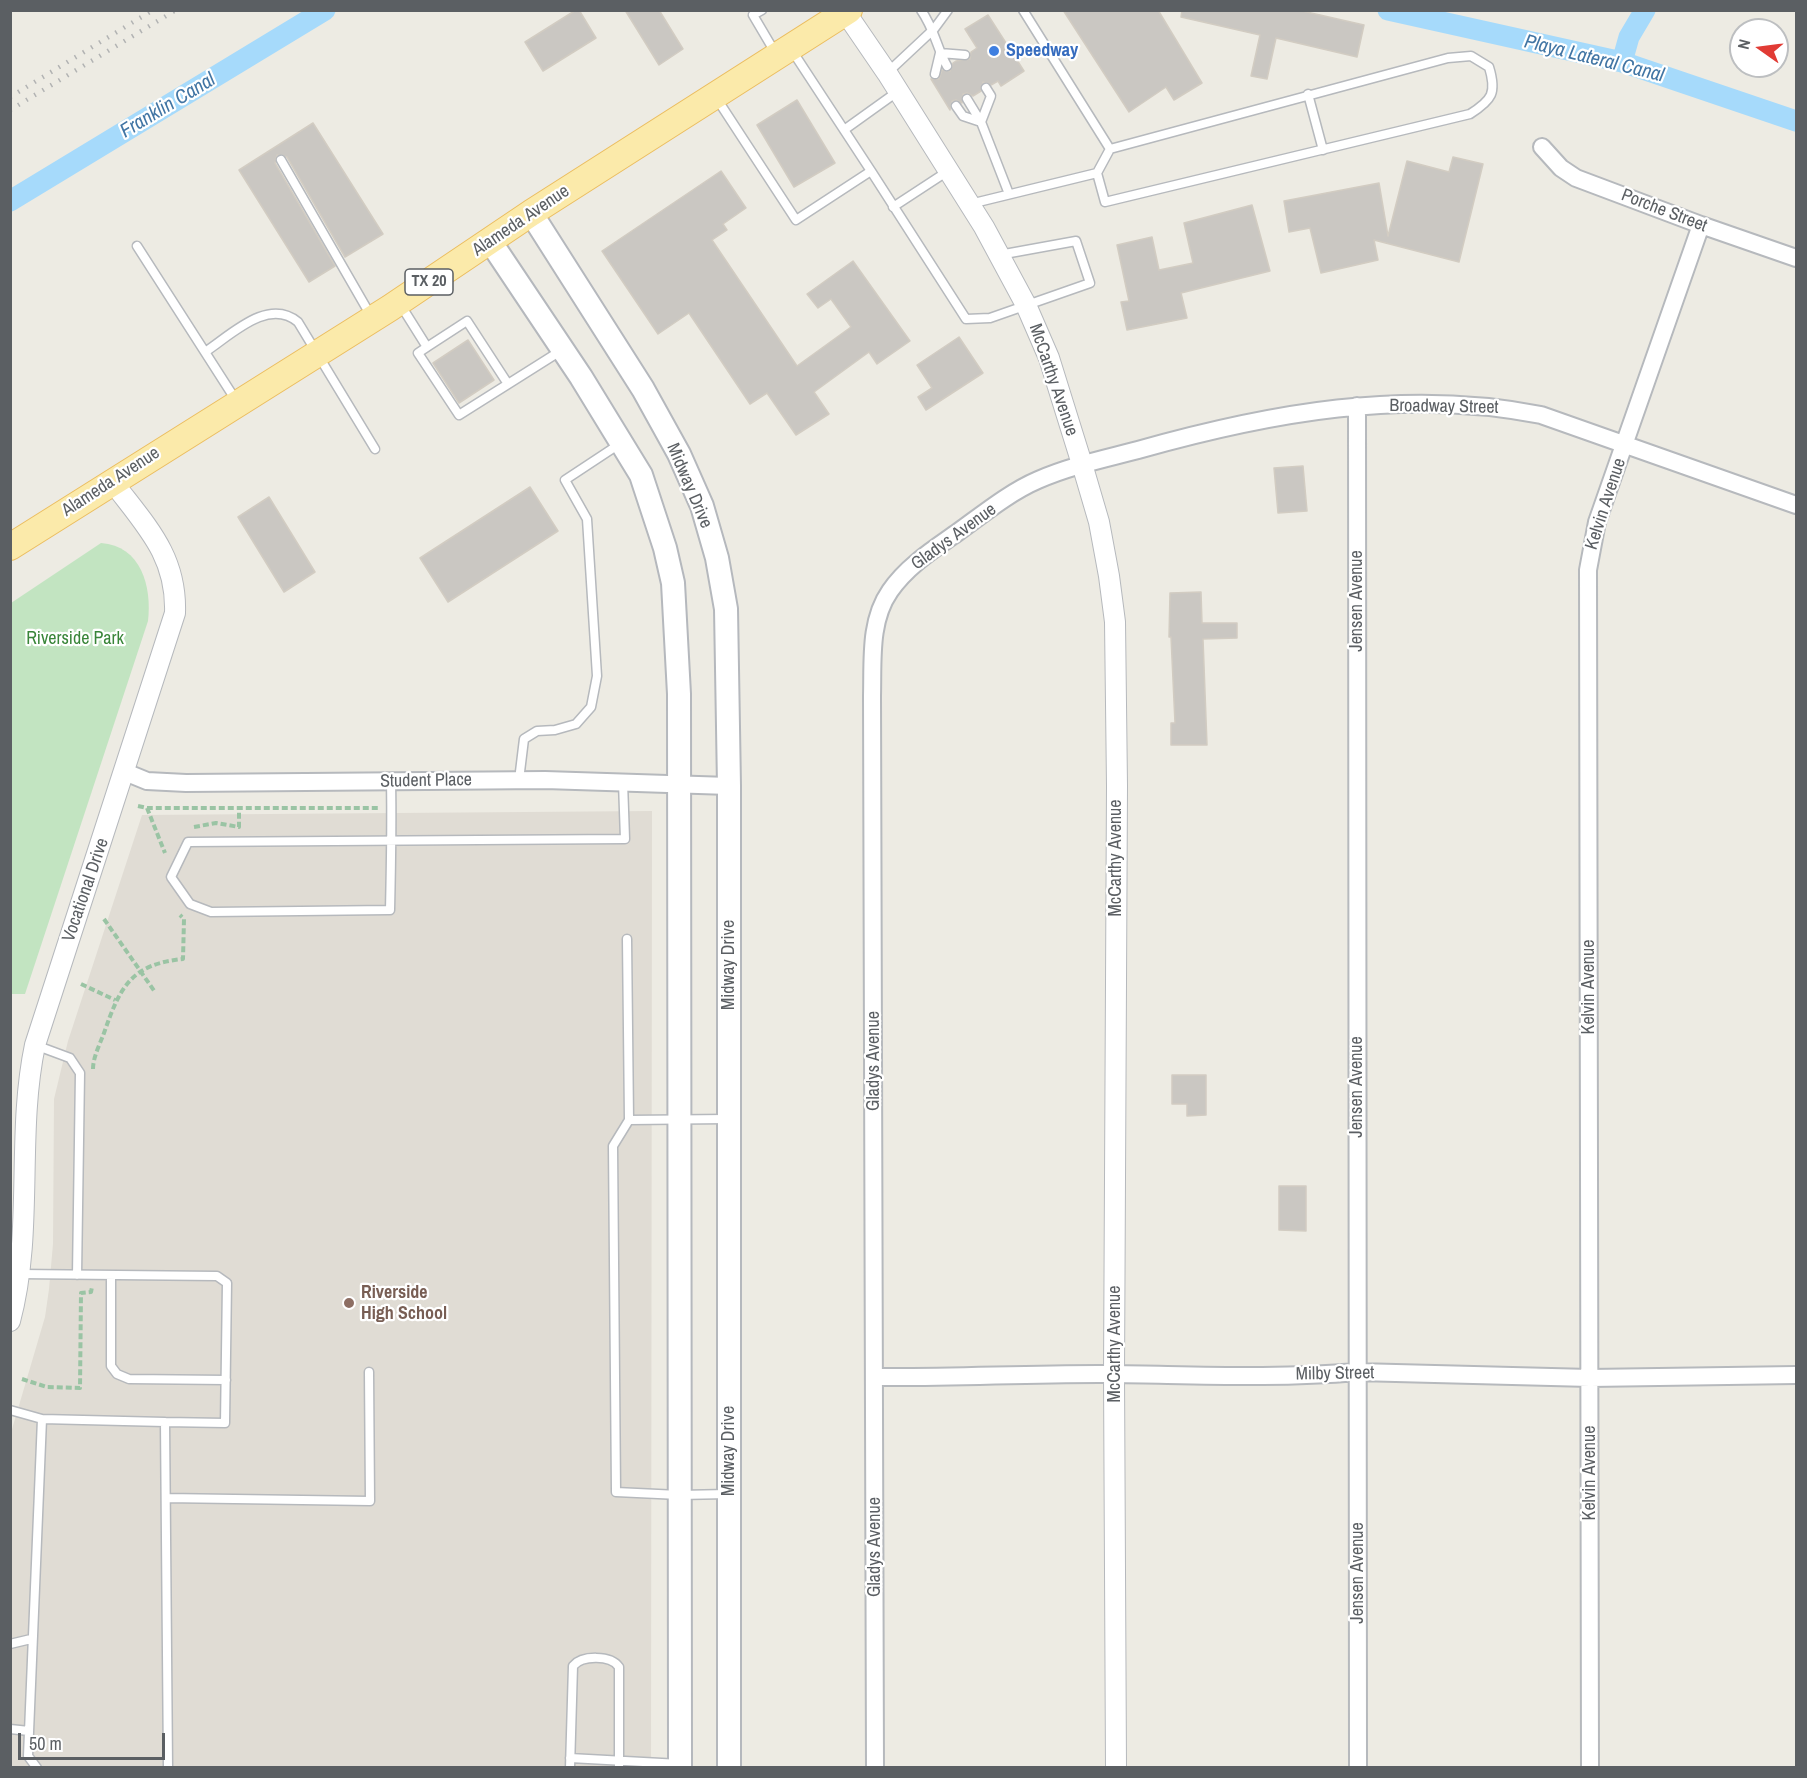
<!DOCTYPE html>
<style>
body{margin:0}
#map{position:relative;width:1807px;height:1778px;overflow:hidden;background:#edebe3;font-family:"Archivo Narrow",sans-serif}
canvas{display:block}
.frame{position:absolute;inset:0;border:12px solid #5b5f63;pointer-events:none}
.north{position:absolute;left:1729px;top:18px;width:60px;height:60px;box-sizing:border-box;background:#fff;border:2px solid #bdbfc1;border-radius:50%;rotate:284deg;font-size:16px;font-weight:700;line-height:24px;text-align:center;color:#5b5f63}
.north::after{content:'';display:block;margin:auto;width:21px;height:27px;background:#e13b35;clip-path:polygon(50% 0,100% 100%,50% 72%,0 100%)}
.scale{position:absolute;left:18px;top:1733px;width:147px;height:27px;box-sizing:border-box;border:3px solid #5b5f63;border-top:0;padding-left:8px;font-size:18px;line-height:21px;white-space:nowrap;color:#5b5f63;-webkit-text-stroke:4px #fff;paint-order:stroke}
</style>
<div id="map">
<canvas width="1807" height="1778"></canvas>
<div class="frame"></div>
<div class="north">N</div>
<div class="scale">50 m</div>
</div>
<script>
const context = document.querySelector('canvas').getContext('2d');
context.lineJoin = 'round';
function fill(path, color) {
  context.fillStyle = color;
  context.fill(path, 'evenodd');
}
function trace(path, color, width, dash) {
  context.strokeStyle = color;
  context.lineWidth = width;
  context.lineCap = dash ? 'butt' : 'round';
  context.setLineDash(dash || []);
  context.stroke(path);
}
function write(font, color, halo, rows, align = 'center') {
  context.font = font + ' "Archivo Narrow",sans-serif';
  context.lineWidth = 4.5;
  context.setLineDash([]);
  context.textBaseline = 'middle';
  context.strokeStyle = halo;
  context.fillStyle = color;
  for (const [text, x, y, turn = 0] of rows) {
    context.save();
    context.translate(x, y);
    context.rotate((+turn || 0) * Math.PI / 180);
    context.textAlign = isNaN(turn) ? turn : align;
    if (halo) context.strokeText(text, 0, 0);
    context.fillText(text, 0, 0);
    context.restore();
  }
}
fill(new Path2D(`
 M652 811 651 1767H11L10 1436 45 1317 49 1289 53 1244 54 1099 68 1041 142 815Z`), '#e0dcd4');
fill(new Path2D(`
 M101 543C141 546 152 586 148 621L25 994H11V603Z`), '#c2e4c1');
trace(new Path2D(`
 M1388 10 1622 62 1796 121
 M1622 62 1629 37 1645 10
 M10 201 325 10`), '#a6dafb', 21);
const building = new Path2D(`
 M576 10H579L596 38 543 71 525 42Z
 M625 10H659L683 49 659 65Z
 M1063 10H1158L1202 83 1174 100 1166 87 1129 112Z
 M1182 10H1298L1364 25 1357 57 1276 38 1267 79 1251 76 1260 35 1181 17Z
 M988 15 1024 71 1001 86 998 81 991 85 983 82 981 91 973 96 967 93 963 94 962 103 956 100 952 101 950 110 931 79H939L942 70 950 71 953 63 956 61 970 59 971 52 977 48 965 29Z
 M797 100 835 163 794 187 757 125Z
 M313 123 383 234 345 257 287 157 277 155 275 163 335 266 309 282 239 170Z
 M1453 157 1483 164 1459 262 1374 240 1378 260 1321 273 1310 228 1289 232 1284 201 1379 183 1388 236 1407 161 1449 172Z
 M721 171 746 208 723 224 727 230 712 240 797 366 851 327 831 299 818 308 807 294 853 261 910 341 877 364 869 352 814 392 829 414 796 435 767 393 750 404 689 313 658 334 602 251Z
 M1252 205 1270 271 1181 293 1187 318 1127 330 1121 302 1129 301 1117 245 1152 237 1159 270 1193 263 1184 223Z
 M959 337 983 373 926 410 918 397 932 388 917 365Z
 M468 340 494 380 459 403 433 363Z
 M1303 466 1307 511 1278 513 1274 468Z
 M530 487 558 531 448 602 420 558Z
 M269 497 315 572 284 592 238 517Z
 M1201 592 1202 623H1237V638L1203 639 1207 745H1171V723H1175L1171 637H1169L1170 593Z
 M1172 1075H1206V1115L1187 1116V1104H1172Z
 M1279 1186H1306V1231L1279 1230Z`);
fill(building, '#cac7c2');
trace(building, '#d2ccc2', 1.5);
const service = new Path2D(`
 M762 10 753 15 776 54
 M921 10C935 30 936 46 947 66
 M1023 10 1110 149
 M887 73 934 29 948 10
 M935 74 940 53 965 55
 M1308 94 1323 150
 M717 99 796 220 871 171 791 49
 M967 99 981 122 1009 194
 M956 106 963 116 981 122 991 96 986 88
 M844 130 897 92
 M281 160 371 316
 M871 171 966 319 990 318 1090 283 1076 241 999 255
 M970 204 1097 173 1105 202 1470 114C1492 100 1497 93 1489 67L1471 56 1448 58 1110 149 1097 173
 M893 207 948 171
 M137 246 237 402
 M400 304 427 347 467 321 508 384
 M427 347 418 353 459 415 562 350
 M205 352C231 335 268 297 298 322L375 449
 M519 780 524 739 537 731 555 730 576 724 591 707 597 676 587 519 565 480 621 443
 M391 782C392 825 391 867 390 910L211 912 190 904 171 877 188 842 625 839 623 782
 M627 939 629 1120
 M35 1045 70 1058 80 1073 77 1275
 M727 1119 629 1120 613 1146 616 1492 679 1495 728 1494
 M19 1274 217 1276 227 1283 225 1423 165 1422
 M111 1277V1366L117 1374 129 1379 226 1380
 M10 1410 42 1419 165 1422 168 1768
 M166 1498 370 1501 369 1372
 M10 1644 31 1639
 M10 1729 29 1731
 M570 1758 680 1764
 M37 1768 28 1756 42 1419
 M570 1768 573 1666C582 1655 611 1655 619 1667V1768`);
const minor = new Path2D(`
 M1542 147 1561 168 1576 178 1701 225 1796 258
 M1357 406 1358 1768
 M125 772 147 781 186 783 545 780 729 786
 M874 1377C955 1378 1035 1373 1116 1374 1196 1375 1277 1379 1357 1372L1590 1378 1796 1375
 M875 1768 872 696C873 661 869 621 890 591 907 566 934 549 958 532 983 514 1010 492 1038 480 1070 466 1104 459 1138 450 1269 413 1405 388 1541 415L1796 505
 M1590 1768 1588 570 1597 522 1701 225`);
const tertiary = new Path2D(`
 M846 13 887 73 984 227 1026 305 1049 358 1082 464 1099 522 1109 576 1115 622 1117 786 1114 1374 1116 1768
 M10 1321C34 1231 16 1135 35 1045L175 613C177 555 145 525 112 481`);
const secondary = new Path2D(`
 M531 213 643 389 679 454 702 506 717 558 726 609 729 786V1768
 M490 241 581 377 641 475 665 548 673 583 679 694 680 1768`);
const primary = new Path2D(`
 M10 547 390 308 531 213 849 10`);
trace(service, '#b6b9bd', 11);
trace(minor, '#b6b9bd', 20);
trace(tertiary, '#b6b9bd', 22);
trace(secondary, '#b5b8bd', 26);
trace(primary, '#ebbd5f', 28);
trace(new Path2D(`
 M138 806 147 808H380
 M147 808 165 853
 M194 827 216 823 239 827V808
 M104 919 155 992
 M81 984 115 1000
 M93 1069C93 1057 100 1044 104 1033 120 987 131 964 183 959L184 919 180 915
 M22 1379 47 1387 80 1388 81 1293 91 1292 92 1287`), '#9ac4a4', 4, [6, 3]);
trace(service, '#fff', 8);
trace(minor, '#fff', 16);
trace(tertiary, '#fff', 20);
trace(secondary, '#fff', 22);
trace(primary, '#fbeaaa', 26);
trace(new Path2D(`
 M10 97 153 10
 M10 110 176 10`), '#b2b3b3', 4.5, [1.5, 8]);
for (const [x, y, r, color] of [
 [994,51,6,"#3f7fe0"],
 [349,1303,6,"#8d6e63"]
]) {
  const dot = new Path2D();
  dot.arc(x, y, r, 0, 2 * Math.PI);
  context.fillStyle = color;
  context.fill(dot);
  trace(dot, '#fff', 2);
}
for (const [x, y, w] of [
 [429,282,48]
]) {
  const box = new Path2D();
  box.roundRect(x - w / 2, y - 13, w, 26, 4.5);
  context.fillStyle = '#fff';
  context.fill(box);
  trace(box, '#5b5f63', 1.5);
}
write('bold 16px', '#5b5f63', null, [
 ["TX 20",429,282]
]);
write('bold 18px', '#366cbe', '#fff', [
 ["Speedway",1006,51]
], 'left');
write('18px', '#5b5f63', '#fff', [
 ["Porche Street",1664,211,21],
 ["Alameda Avenue",521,221,-34],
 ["McCarthy Avenue",1053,380,71],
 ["Broadway Street",1444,407,1],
 ["Alameda Avenue",111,482,-33],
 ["Midway Drive",689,486,67],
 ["Kelvin Avenue",1606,504,-72],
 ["Gladys Avenue",954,537,-36],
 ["Jensen Avenue",1357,601,-90],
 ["Student Place",426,781,-1],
 ["McCarthy Avenue",1116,858,-90],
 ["Vocational Drive",86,890,-71],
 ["Midway Drive",729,965,-90],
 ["Kelvin Avenue",1589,987,-90],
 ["Gladys Avenue",874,1061,-90],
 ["Jensen Avenue",1357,1087,-90],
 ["McCarthy Avenue",1115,1344,-90],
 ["Milby Street",1335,1374,-1],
 ["Midway Drive",729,1451,-90],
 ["Kelvin Avenue",1590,1473,-90],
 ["Gladys Avenue",875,1547,-90],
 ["Jensen Avenue",1358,1573,-90]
]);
write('18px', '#398539', '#fff', [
 ["Riverside Park",75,639]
]);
write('bold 18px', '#785e54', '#fff', [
 ["Riverside",361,1293],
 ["High School",361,1314]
], 'left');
write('italic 20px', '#4175a4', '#fff', [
 ["Playa Lateral Canal",1594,59,14],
 ["Franklin Canal",168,106,-31]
]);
</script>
